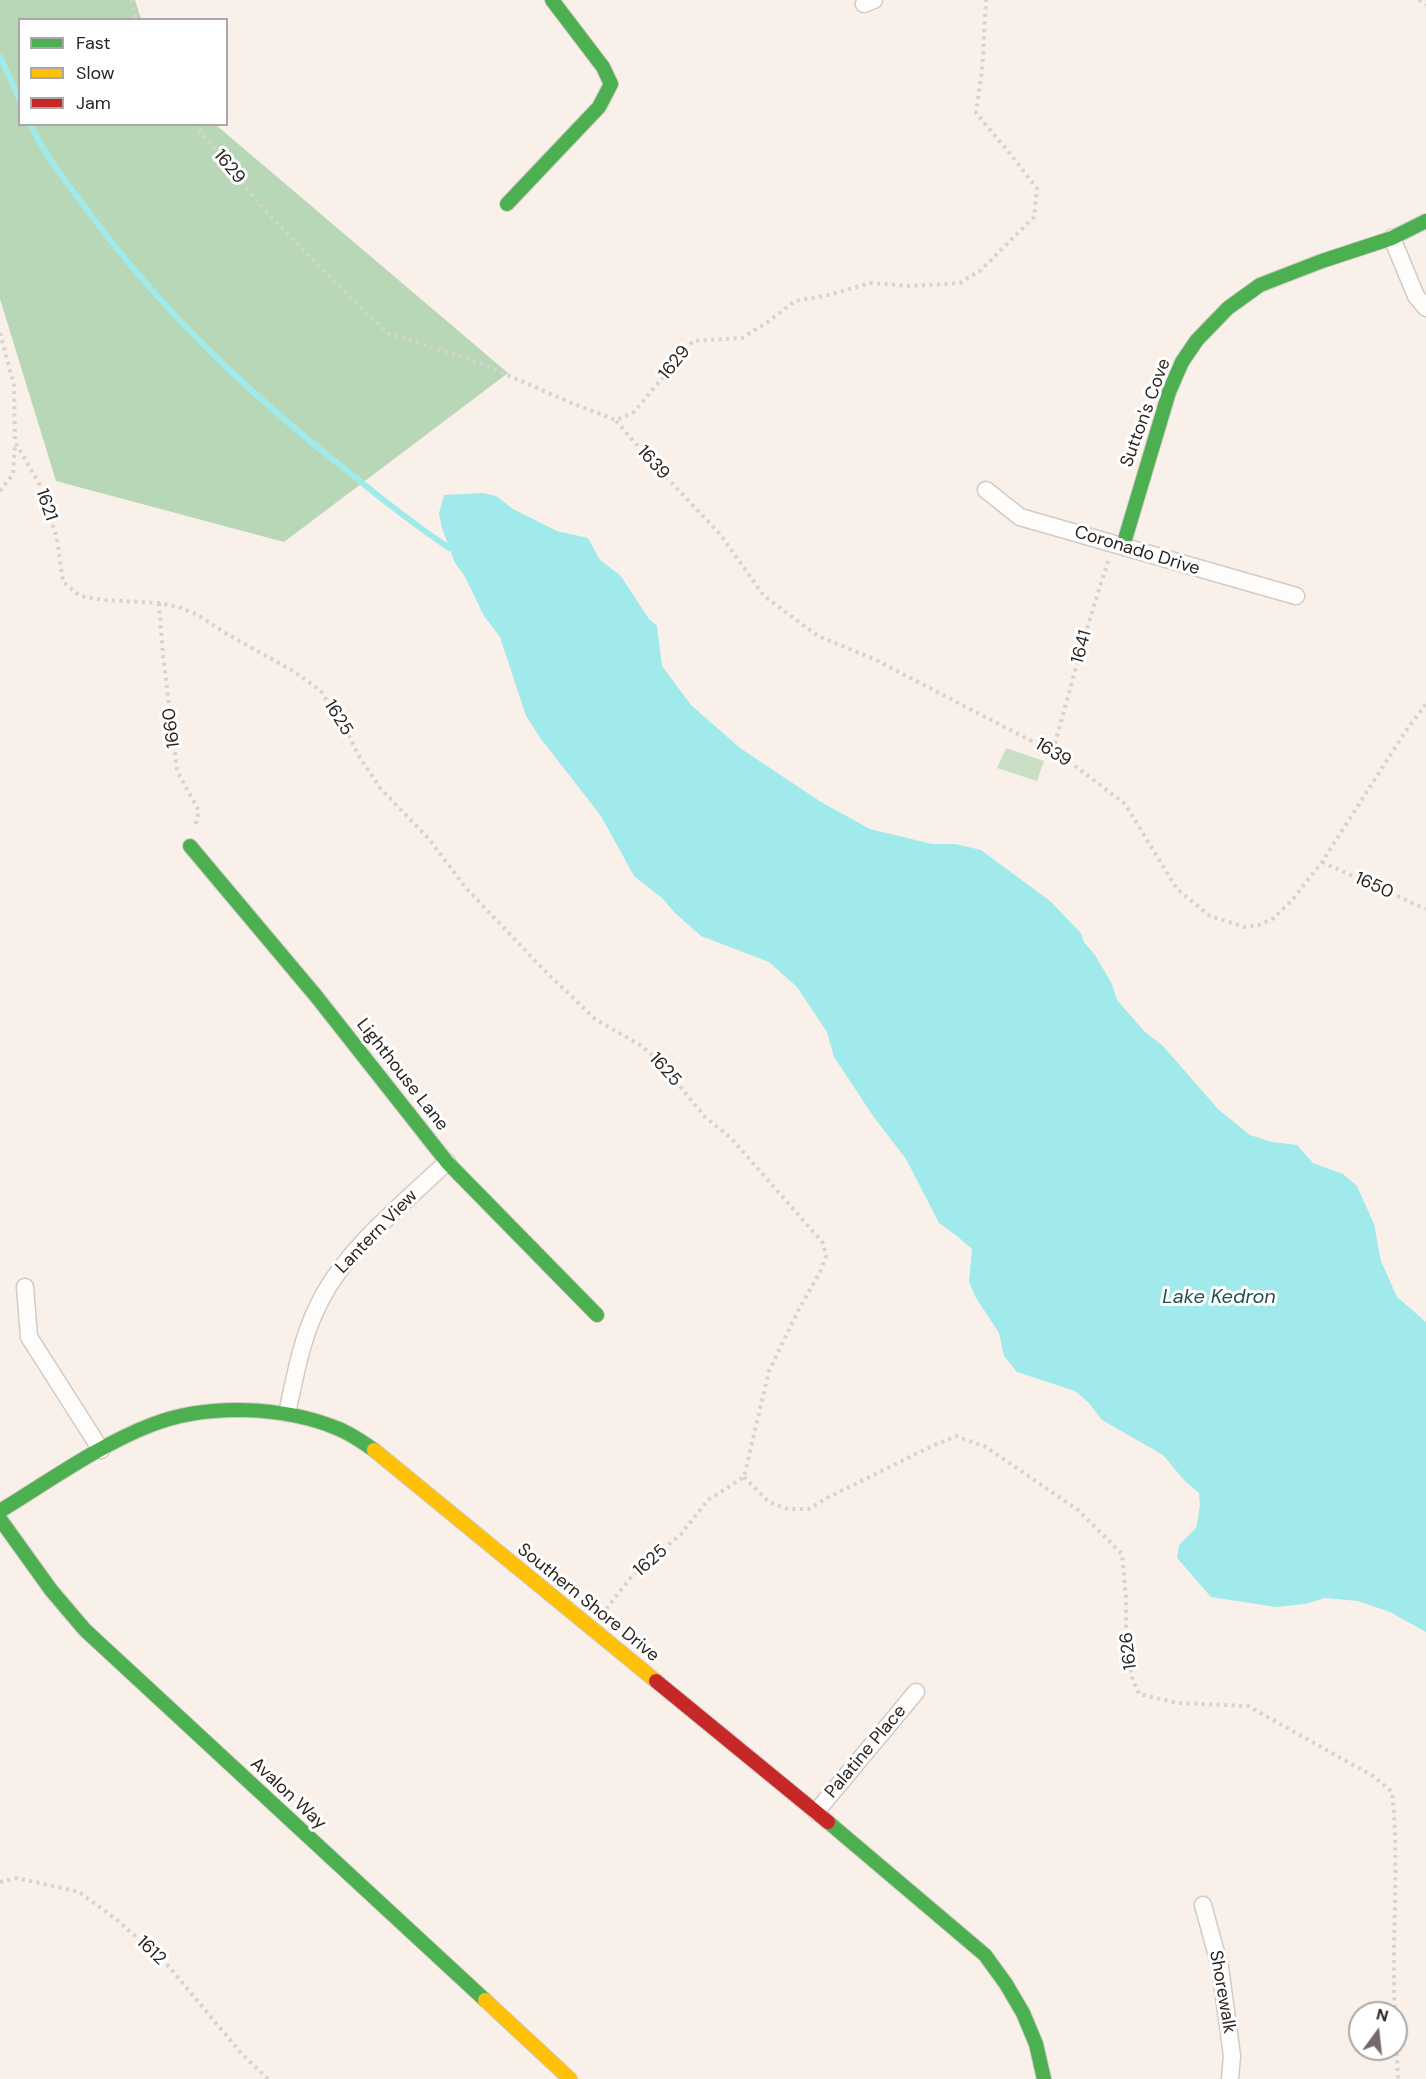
<!DOCTYPE html>
<style>
body{margin:0}
#map{position:relative;width:1426px;height:2079px;overflow:hidden;background:#f9f0ea;font-family:"DM Sans",sans-serif}
canvas{display:block}
.legend{position:absolute;left:18px;top:18px;width:210px;height:108px;box-sizing:border-box;background:#fff;border:2px solid #aaa7a6;margin:0;padding:8px 10px;list-style:none;font-size:18px;color:#2a2420}
.legend li{display:flex;align-items:center;gap:12px;height:30px}
.legend b{width:30px;border:2px solid #aaa7a6}
.north{position:absolute;left:1348px;top:2001px;width:60px;height:60px;box-sizing:border-box;background:#fff;border:2px solid #aaa7a6;border-radius:50%;rotate:15deg;font-size:16px;font-weight:700;line-height:24px;text-align:center;color:#2a2420}
.north::after{content:'';display:block;margin:auto;width:21px;height:27px;background:#726b67;clip-path:polygon(50% 0,100% 100%,50% 72%,0 100%)}
</style>
<div id="map">
<canvas width="1426" height="2079"></canvas>
<ul class="legend">
<li><b style="height:8px;background:#4caf50"></b>Fast</li>
<li><b style="height:8px;background:#ffc107"></b>Slow</li>
<li><b style="height:8px;background:#c62828"></b>Jam</li>
</ul>
<div class="north">N</div>
</div>
<script>
const context = document.querySelector('canvas').getContext('2d');
context.lineJoin = 'round';
function fill(path, color) {
  context.fillStyle = color;
  context.fill(path, 'evenodd');
}
function trace(path, color, width, dash) {
  context.strokeStyle = color;
  context.lineWidth = width;
  context.lineCap = dash ? 'butt' : 'round';
  context.setLineDash(dash || []);
  context.stroke(path);
}
function write(font, color, halo, rows, align = 'center') {
  context.font = font + ' "DM Sans",sans-serif';
  context.lineWidth = 6;
  context.setLineDash([]);
  context.textBaseline = 'middle';
  context.strokeStyle = halo;
  context.fillStyle = color;
  for (const [text, x, y, turn = 0] of rows) {
    context.save();
    context.translate(x, y);
    context.rotate((+turn || 0) * Math.PI / 180);
    context.textAlign = isNaN(turn) ? turn : align;
    if (halo) context.strokeText(text, 0, 0);
    context.fillText(text, 0, 0);
    context.restore();
  }
}
fill(new Path2D(`
 M1006 748 1044 761 1037 781 997 768Z`), '#c9dfc6');
fill(new Path2D(`
 M0 0H135L141 19 20 20V124L216 125 508 373 284 542 56 481 0 299Z`), '#b8d7b7');
fill(new Path2D(`
 M483 493 496 496 513 509 557 531 588 538 600 560 620 575 649 619 657 626 662 666 691 705 740 748 821 802 870 829 932 844H955L981 850 1050 901 1081 933 1084 942 1095 955 1112 984 1117 1000 1144 1031 1163 1046 1218 1109 1250 1135 1272 1142 1297 1145 1313 1163 1343 1174 1357 1186 1374 1224 1381 1261 1397 1297 1426 1322V1632L1390 1612 1358 1601 1325 1598 1305 1604 1276 1607 1211 1597 1177 1558 1179 1545 1196 1528 1200 1506 1199 1493 1184 1480 1163 1455 1102 1420 1088 1402 1075 1391 1017 1372 1004 1356 999 1333 976 1298 969 1282 972 1249 957 1236 939 1223 906 1159 873 1116 834 1057 827 1032 797 987 769 962 701 936 675 913 662 898 634 876 601 816 541 739 526 716 500 637 484 616 464 575 455 563 442 528 439 513 444 495Z`), '#a0eaeb');
trace(new Path2D(`
 M0 57 20 100
 M30 124C46 157 70 187 91 215 166 316 256 400 355 477 385 502 417 526 449 548`), '#a0eaeb', 6);
const street = new Path2D(`
 M864 4 874 0
 M1392 238 1416 296 1426 308
 M986 490 1020 517 1296 596
 M25 1287 29 1337 101 1450
 M287 1413C295 1378 301 1340 317 1308 342 1252 403 1204 447 1162
 M816 1812 916 1692
 M1203 1905 1220 1967 1232 2056 1230 2079`);
const fast = new Path2D(`
 M507 204 599 107 611 84 603 67 552 0
 M1123 546 1169 392 1182 362 1197 340 1228 308 1260 285 1322 261 1392 238 1426 221
 M190 846 316 996 447 1162 597 1315
 M0 1511C46 1483 101 1444 151 1425 207 1403 284 1406 339 1429 351 1434 364 1443 374 1450
 M0 1519 51 1590 85 1630 485 2000
 M828 1822 985 1955 1006 1984 1023 2013 1036 2044 1044 2079`);
const slow = new Path2D(`
 M374 1450 656 1681
 M485 2000 570 2079`);
const jam = new Path2D(`
 M656 1681 828 1822`);
trace(street, '#d1cbc6', 19);
trace(fast, '#d1cbc6', 16);
trace(slow, '#d1cbc6', 16);
trace(jam, '#d1cbc6', 16);
trace(new Path2D(`
 M131 0 136 20
 M1419 0 1426 5
 M194 124 257 201 319 267 388 333 480 363 569 402 616 420 634 412 693 341 742 338 769 321 795 301 833 294 870 283 911 286 960 283 981 270 1034 217 1037 189 1012 156 976 113 982 71 986 0
 M0 333 14 385 15 442 41 487 57 539 63 582 80 596 104 600 159 603 178 607 196 614 227 634 293 671 320 690 343 724 360 758 381 789 429 839 465 887 543 969 595 1019 642 1046 661 1063 705 1117 731 1138 823 1243 826 1256 820 1272 799 1309 769 1371 744 1477 708 1500 681 1534 632 1576 604 1612
 M616 421 652 462 720 534 764 596 818 636 874 659 1066 759 1125 804 1177 889 1210 916 1245 927 1259 925 1274 918 1293 899 1322 862 1405 732 1426 704
 M0 491 13 474 15 443
 M159 603 163 655 177 771 199 811 195 826
 M1053 751 1084 638 1108 561
 M1322 862 1426 909
 M744 1477 769 1502 788 1509H809L827 1498 930 1447 956 1436 986 1447 1078 1510 1122 1554 1126 1598V1647L1133 1681 1139 1694 1177 1703 1248 1706 1373 1776 1392 1792C1400 1865 1391 1939 1395 2013
 M0 1882 17 1878 79 1892 117 1920 165 1962 241 2053 268 2079
 M1396 2038 1398 2079`), '#d5d2d0', 4, [3, 4.5]);
trace(street, '#fefdfc', 16);
trace(fast, '#4caf50', 14);
trace(slow, '#ffc107', 14);
trace(jam, '#c62828', 14);
write('18px', '#2a2420', '#fff', [
 ["1629",229,167,50],
 ["1629",675,363,-51],
 ["Sutton's Cove",1146,413,-70],
 ["1639",653,463,48],
 ["1621",46,505,71],
 ["Coronado Drive",1137,551,17],
 ["1641",1082,647,-75],
 ["1625",338,718,58],
 ["1660",172,728,-97],
 ["1639",1053,753,31],
 ["1650",1374,886,24],
 ["1625",665,1070,48],
 ["Lighthouse Lane",402,1075,52],
 ["Lantern View",377,1232,-46],
 ["1625",651,1561,-41],
 ["Southern Shore Drive",588,1603,39],
 ["1626",1129,1651,-97],
 ["Palatine Place",866,1752,-50],
 ["Avalon Way",288,1794,43],
 ["1612",151,1951,44],
 ["Shorewalk",1222,1992,80]
]);
write('italic 20px', '#215254', '#fff', [
 ["Lake Kedron",1219,1298]
]);
</script>
